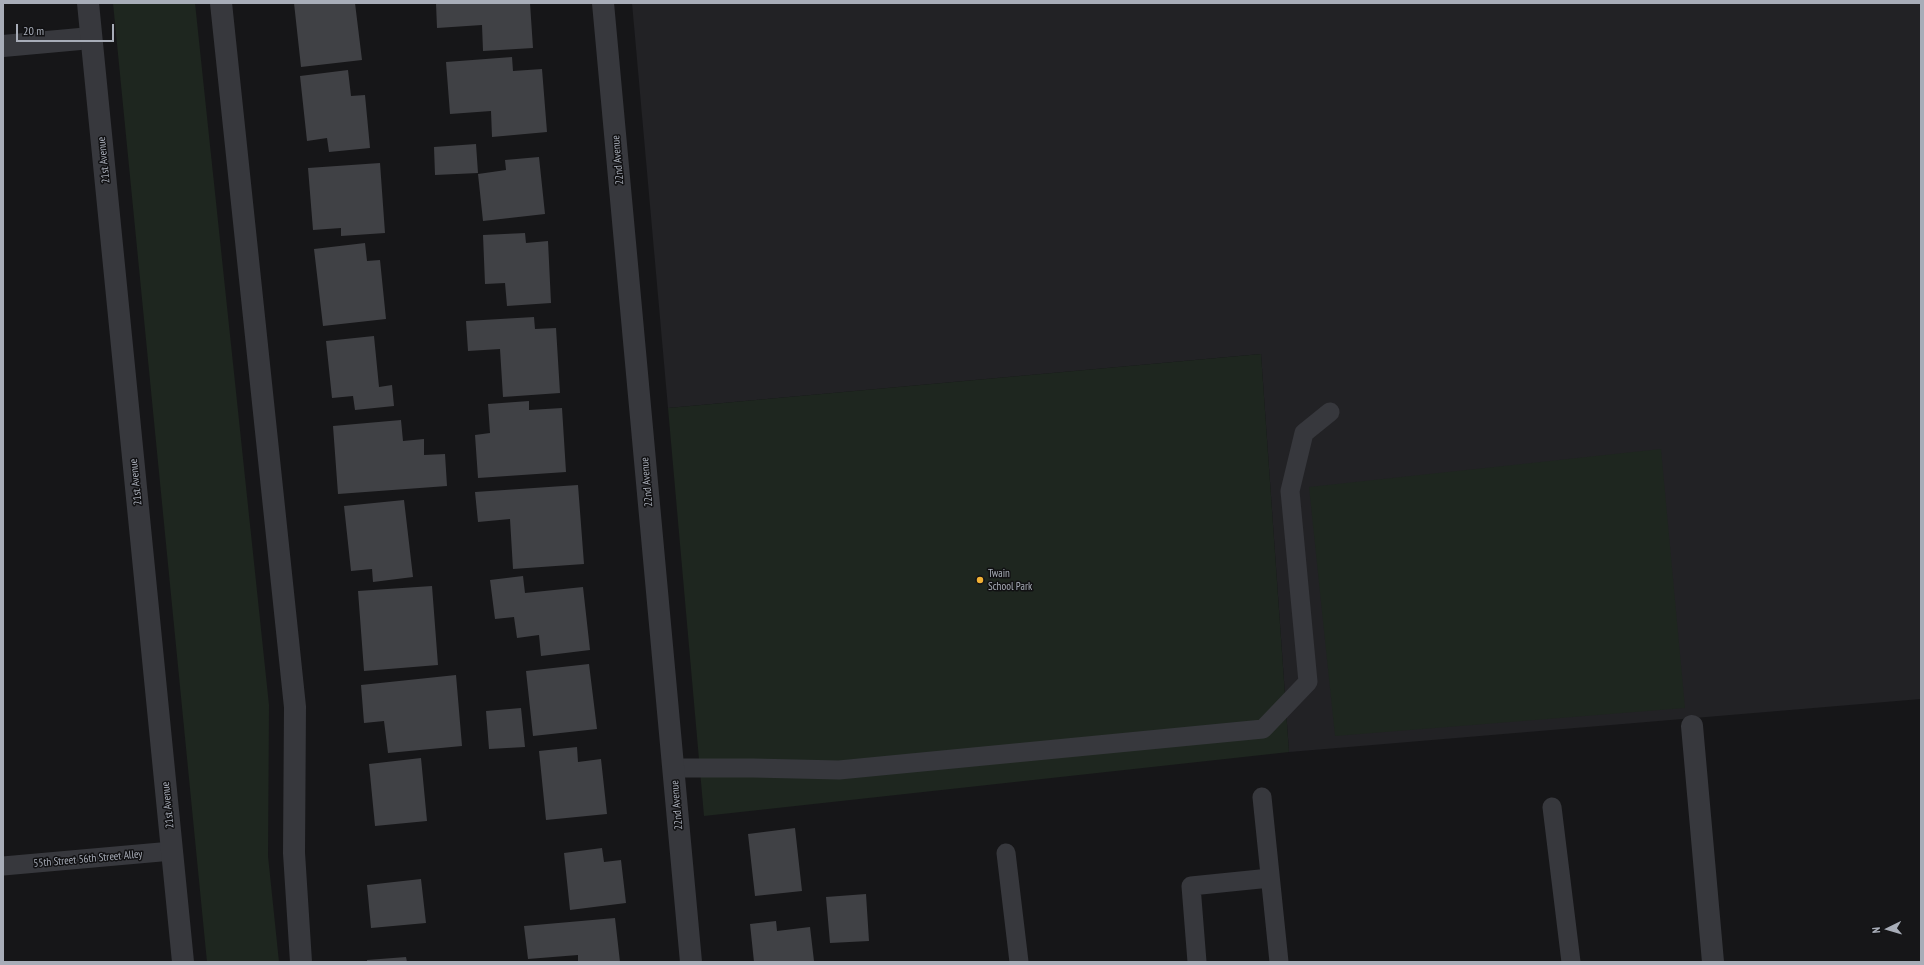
<!DOCTYPE html>
<style>
body{margin:0}
#map{position:relative;width:1924px;height:965px;overflow:hidden;background:#161618;font-family:"PT Sans Narrow",sans-serif}
canvas{display:block}
.frame{position:absolute;inset:0;border:4px solid #a8adb8;pointer-events:none}
.north{position:absolute;left:1868px;top:909px;width:40px;height:40px;-webkit-text-stroke:3px #111113;paint-order:stroke;rotate:265deg;font-size:11px;font-weight:700;line-height:16px;text-align:center;color:#a8adb8}
.north::after{content:'';display:block;margin:auto;width:14px;height:18px;background:#a8adb8;clip-path:polygon(50% 0,100% 100%,50% 72%,0 100%)}
.scale{position:absolute;left:16px;top:24px;width:98px;height:18px;box-sizing:border-box;border:2px solid #a8adb8;border-top:0;padding-left:5px;font-size:12px;line-height:14px;white-space:nowrap;color:#a8adb8;-webkit-text-stroke:3px #111113;paint-order:stroke}
</style>
<div id="map">
<canvas width="1924" height="965"></canvas>
<div class="frame"></div>
<div class="north">N</div>
<div class="scale">20 m</div>
</div>
<script>
const context = document.querySelector('canvas').getContext('2d');
context.lineJoin = 'round';
function fill(path, color) {
  context.fillStyle = color;
  context.fill(path, 'evenodd');
}
function trace(path, color, width, dash) {
  context.strokeStyle = color;
  context.lineWidth = width;
  context.lineCap = dash ? 'butt' : 'round';
  context.setLineDash(dash || []);
  context.stroke(path);
}
function write(font, color, halo, rows, align = 'center') {
  context.font = font + ' "PT Sans Narrow",sans-serif';
  context.lineWidth = 3;
  context.setLineDash([]);
  context.textBaseline = 'middle';
  context.strokeStyle = halo;
  context.fillStyle = color;
  for (const [text, x, y, turn = 0] of rows) {
    context.save();
    context.translate(x, y);
    context.rotate((+turn || 0) * Math.PI / 180);
    context.textAlign = isNaN(turn) ? turn : align;
    if (halo) context.strokeText(text, 0, 0);
    context.fillText(text, 0, 0);
    context.restore();
  }
}
fill(new Path2D(`
 M632 3H1921V699L1289 752 1261 354 668 408Z`), '#222225');
fill(new Path2D(`
 M113 3H195L269 705 268 856 279 962H207Z
 M1261 354 1289 752 704 816 668 408Z
 M1661 449 1685 708 1335 736 1309 487Z`), '#1e261f');
fill(new Path2D(`
 M294 3H355L362 60 301 67Z
 M436 3H530L533 48 483 51 482 25 437 28Z
 M512 57 513 71 542 69 547 132 492 137 491 111 450 114 446 62Z
 M348 70 351 96 365 95 370 148 329 152 327 138 307 141 300 76Z
 M476 144 478 173 435 175 434 147Z
 M539 157 545 214 483 221 478 174 506 170 505 160Z
 M380 163 385 233 341 236V228L313 230 308 168Z
 M525 233 526 243 548 241 551 303 507 306 505 283 485 284 483 235Z
 M365 243 367 261 380 260 386 319 323 326 314 249Z
 M534 317 535 329 556 328 560 393 503 397 500 349 468 351 466 321Z
 M374 336 379 387 392 385 394 406 355 410 353 396 332 398 326 341Z
 M529 401V410L562 408 566 472 478 478 475 435 490 433 488 404Z
 M401 420 403 441 424 439V455L445 454 447 486 338 494 333 426Z
 M578 485 584 564 513 569 510 519 478 522 475 492Z
 M404 500 413 577 373 582 372 569 351 571 344 506Z
 M523 576 525 593 583 587 590 650 541 656 539 635 517 638 514 617 495 619 490 580Z
 M432 586 438 665 364 671 358 591Z
 M589 664 597 729 533 736 526 671Z
 M456 675 462 746 388 753 384 721 364 723 361 685Z
 M521 708 525 747 489 749 486 711Z
 M577 747 578 762 601 759 607 814 546 820 539 751Z
 M421 758 427 821 375 826 369 764Z
 M795 828 802 891 755 896 748 834Z
 M602 848 604 862 621 860 626 903 570 910 564 853Z
 M421 879 426 923 371 928 367 885Z
 M866 894 869 941 830 943 826 897Z
 M615 918 620 962H578V955L528 959 524 926Z
 M776 921 777 931 810 927 814 961 754 962 750 924Z
 M406 957 407 962H367V960Z`), '#404145');
trace(new Path2D(`
 M674 768H753L839 770 1263 729 1308 682 1290 491 1304 433 1330 412
 M1262 797 1279 962
 M1552 807 1571 962
 M1006 853 1019 962
 M3 866 172 851
 M1197 962 1191 886 1270 878`), '#37383d', 19);
trace(new Path2D(`
 M603 3 691 962
 M3 46 91 38
 M1692 726 1713 962`), '#37383d', 22);
trace(new Path2D(`
 M88 3 183 962
 M221 3 295 707 294 853 301 962`), '#37383d', 22);
for (const [x, y, r, color] of [
 [980,580,4,"#f2b134"]
]) {
  const dot = new Path2D();
  dot.arc(x, y, r, 0, 2 * Math.PI);
  context.fillStyle = color;
  context.fill(dot);
  trace(dot, '#111113', 1.5);
}
write('11px', '#a8adb8', '#111113', [
 ["21st Avenue",104,160,-96],
 ["22nd Avenue",618,160,-95],
 ["21st Avenue",136,482,-96],
 ["22nd Avenue",647,482,-95],
 ["21st Avenue",168,805,-96],
 ["22nd Avenue",677,805,-95],
 ["55th Street 56th Street Alley",88,859,-5]
]);
write('11px', '#a8adb8', '#111113', [
 ["Twain",988,574],
 ["School Park",988,587]
], 'left');
</script>
